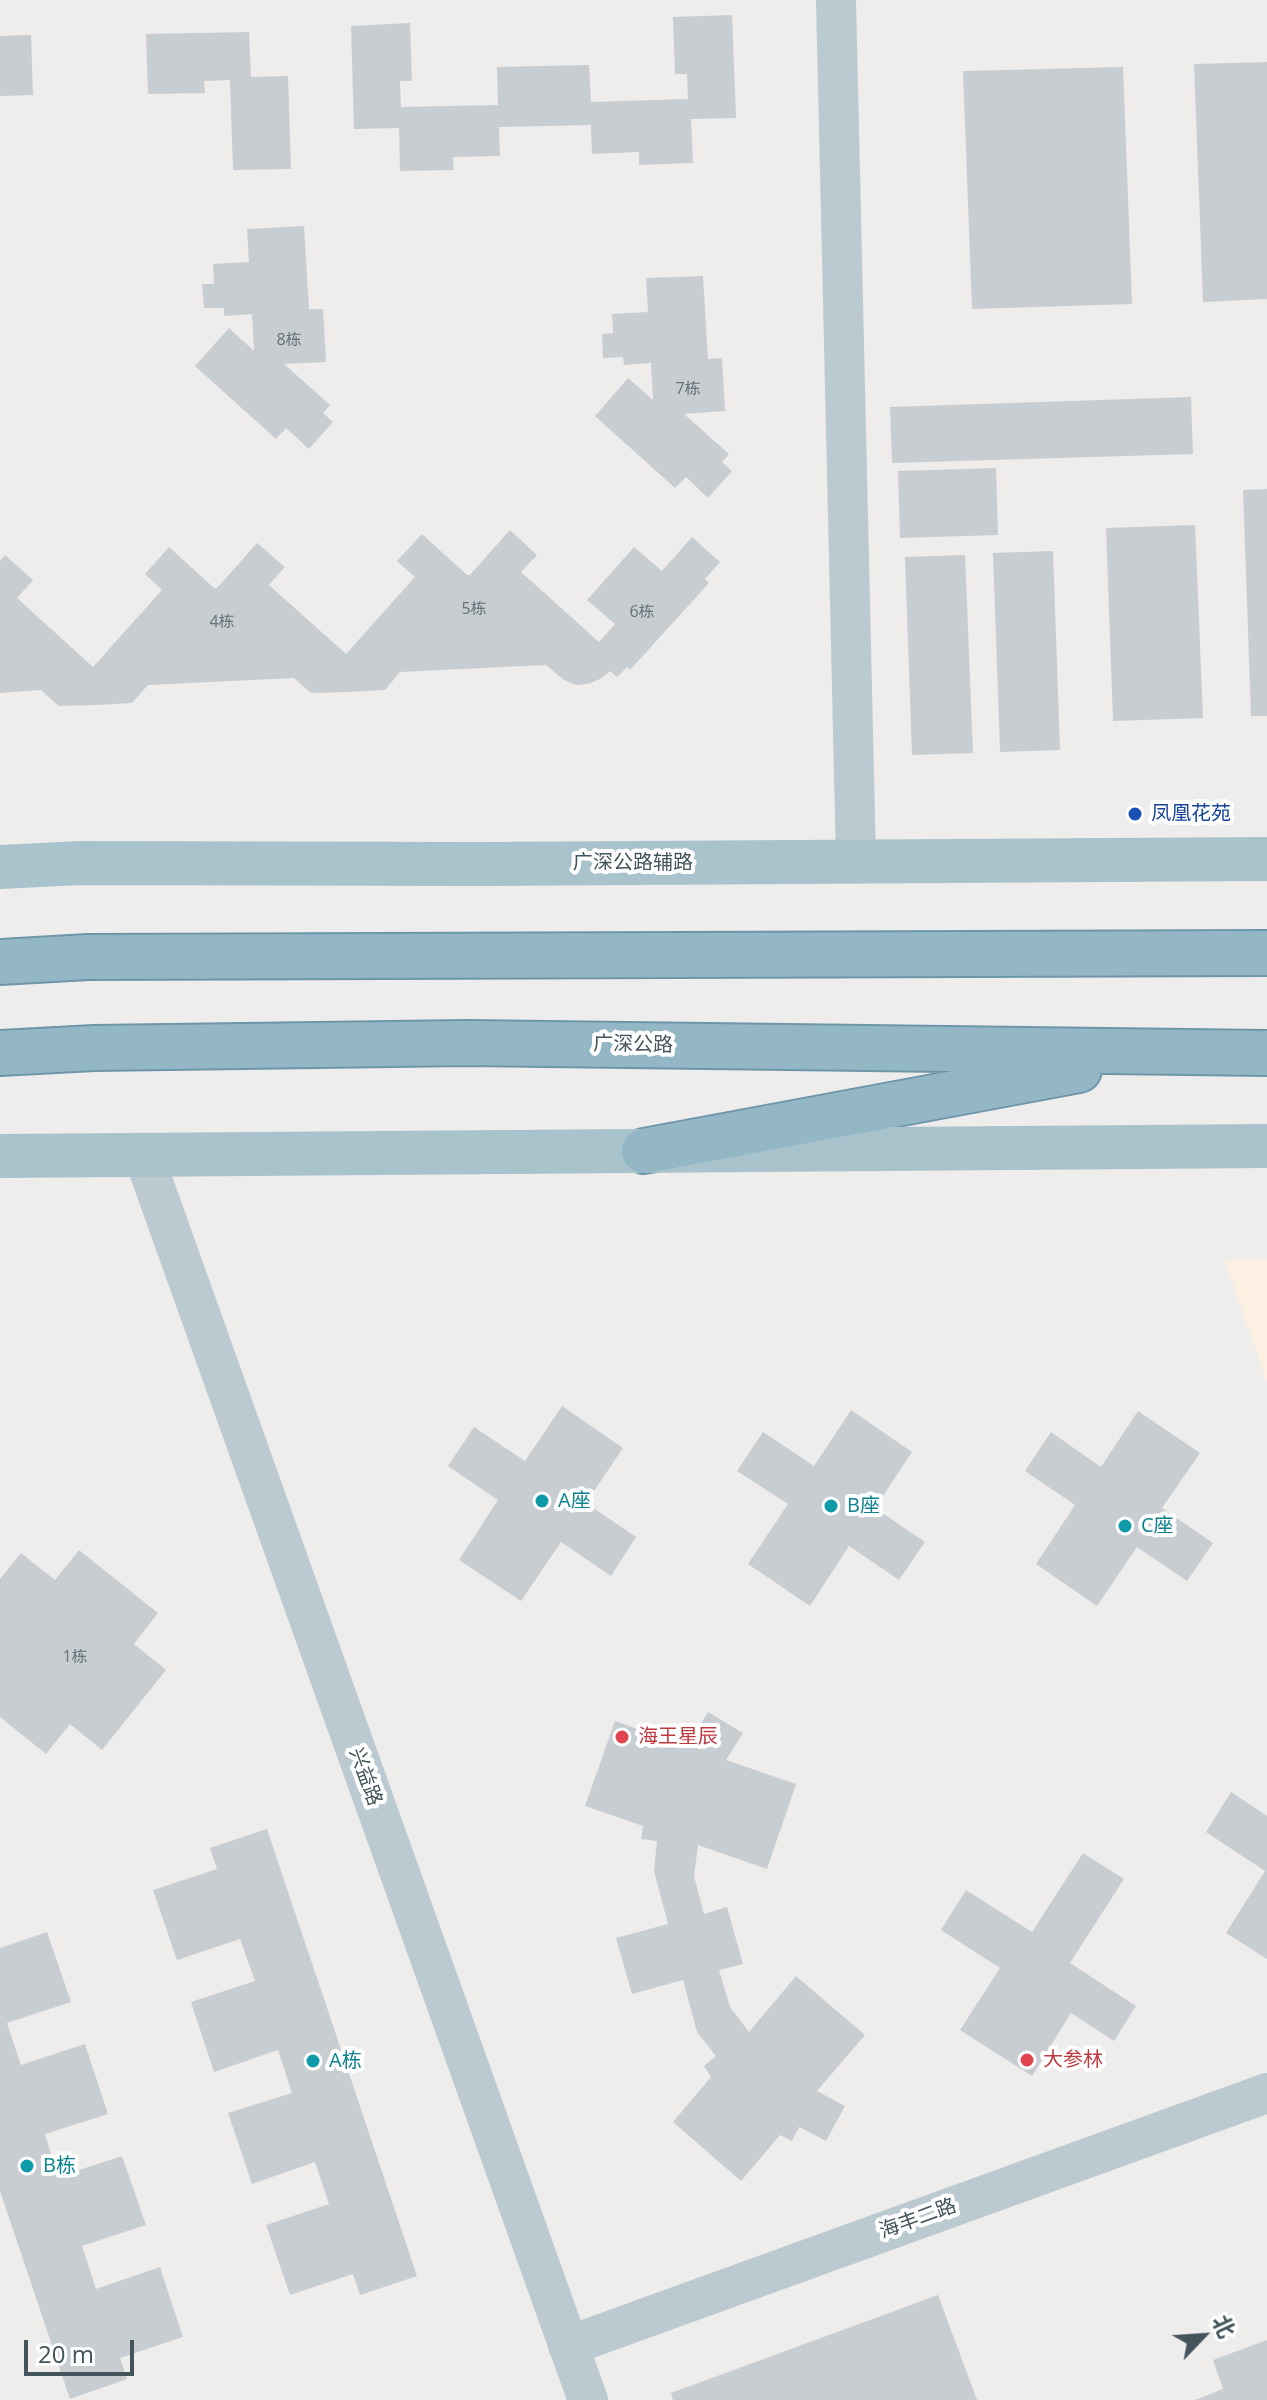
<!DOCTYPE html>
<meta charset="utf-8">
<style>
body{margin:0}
#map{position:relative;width:1267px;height:2400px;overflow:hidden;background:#efecec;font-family:"Open Sans","Noto Sans SC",sans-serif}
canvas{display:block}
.north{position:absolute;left:1163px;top:2296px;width:80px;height:80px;-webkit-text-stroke:6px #fff;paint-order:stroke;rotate:65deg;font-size:22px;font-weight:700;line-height:32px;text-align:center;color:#43545a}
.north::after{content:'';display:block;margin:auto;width:28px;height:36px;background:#43545a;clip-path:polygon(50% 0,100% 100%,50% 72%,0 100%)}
.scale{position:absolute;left:24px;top:2340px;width:110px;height:36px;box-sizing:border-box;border:4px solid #43545a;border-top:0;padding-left:10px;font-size:24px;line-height:28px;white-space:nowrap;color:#43545a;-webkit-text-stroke:6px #fff;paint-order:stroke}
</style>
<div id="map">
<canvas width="1267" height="2400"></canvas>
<div class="north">北</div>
<div class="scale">20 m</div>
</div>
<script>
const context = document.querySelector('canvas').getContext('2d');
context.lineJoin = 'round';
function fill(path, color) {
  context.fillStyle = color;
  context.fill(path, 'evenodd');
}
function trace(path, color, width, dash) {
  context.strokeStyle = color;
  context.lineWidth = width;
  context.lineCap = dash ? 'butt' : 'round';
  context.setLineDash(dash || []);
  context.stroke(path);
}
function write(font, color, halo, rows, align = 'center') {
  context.font = font + ' "Open Sans","Noto Sans SC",sans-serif';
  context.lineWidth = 8;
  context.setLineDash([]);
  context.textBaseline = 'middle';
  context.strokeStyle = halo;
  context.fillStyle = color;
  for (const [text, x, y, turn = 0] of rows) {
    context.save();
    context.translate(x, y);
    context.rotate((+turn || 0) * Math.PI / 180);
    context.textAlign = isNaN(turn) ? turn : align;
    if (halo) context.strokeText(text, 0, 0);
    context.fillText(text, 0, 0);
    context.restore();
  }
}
fill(new Path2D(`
 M1225 1260H1267V1383Z`), '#fcf0e2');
fill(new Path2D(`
 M732 15 736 118 691 119 693 163 639 165V152L592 154 591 125 499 127 500 156 453 157 454 170 400 171 399 128 354 129 351 26 410 23 412 81H400L401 107 498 105 497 67 589 65 591 102 688 99 687 74H675L673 17Z
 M249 32 251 77 288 76 291 169 233 170 230 80 204 81 205 93 148 94 146 34Z
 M31 35 33 95 0 96V36Z
 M1267 62V299L1203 302 1194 64Z
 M1123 67 1132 304 972 309 963 71Z
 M304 226 309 309H323L326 362 284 364 330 405 323 413 333 422 309 449 286 428 276 439 195 366 229 328 254 351 252 314 224 316V308H204L202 284H214L213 264 249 262 247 229Z
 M703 276 708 359 722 358 725 411 684 414 729 454 722 462 732 471 708 498 686 477 675 488 595 416 628 378 653 400 651 363 624 365 623 357 603 358 602 334 613 333 612 314 648 312 646 278Z
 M1191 397 1193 454 892 463 890 407Z
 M996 468 998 535 900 538 898 471Z
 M1267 489V716H1251L1243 490Z
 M1195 525 1203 718 1113 721 1106 528Z
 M510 530 537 555 521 572 599 642 615 624 587 600 634 547 662 571 692 537 720 562 705 579 709 583 630 670 627 667 617 677 610 671 600 679 588 684 576 685 564 680 546 665 400 672 385 690 348 692 311 693 294 678 148 685 132 703 96 705 59 706 41 690 0 693V561L5 555 33 580 17 598 93 667 162 590 145 574 169 547 214 588H217L257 543 285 567 269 585 346 654 415 577 397 561 422 534 467 575H470Z
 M1053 551 1060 750 1000 752 993 553Z
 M965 555 973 753 912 755 905 557Z
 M562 1406 623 1448 586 1503 636 1537 611 1576 561 1542 521 1601 459 1560 498 1500 448 1466 474 1427 525 1461Z
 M851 1410 912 1452 875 1508 925 1542 899 1580 849 1546 810 1606 748 1564 788 1504 737 1471 763 1432 814 1466Z
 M1138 1411 1200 1453 1162 1508 1213 1543 1187 1581 1137 1547 1097 1606 1036 1564 1075 1505 1025 1471 1051 1432 1101 1467Z
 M79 1550 158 1613 134 1644 166 1670 102 1750 70 1724 46 1754 0 1717V1579L21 1553 55 1580Z
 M708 1712 743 1733 726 1760 796 1784 767 1869 698 1845 694 1876 704 1914 727 1907 743 1964 719 1970 730 2007 749 2032 796 1976 865 2035 817 2091 845 2106 826 2141 799 2127 792 2141 780 2135 741 2181 673 2122 711 2077 704 2066 716 2056 697 2032 683 1980 632 1994 616 1938 668 1924 654 1871 657 1841 641 1839 643 1826 585 1806 615 1721 672 1741 679 1730 692 1738Z
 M1231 1792 1267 1816V1959L1226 1933 1265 1871 1206 1832Z
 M267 1829 417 2276 360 2295 353 2274 290 2295 266 2225 329 2204 315 2162 252 2184 228 2113 292 2093 278 2050 214 2072 191 2002 255 1981 240 1939 177 1960 153 1890 217 1869 210 1848Z
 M1083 1853 1124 1879 1070 1963 1136 2006 1114 2041 1071 2013 1032 2076 960 2030 1000 1968 941 1930 966 1890 1032 1932Z
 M47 1932 71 2002 7 2023 21 2065 85 2044 108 2114 45 2134 58 2177 122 2156 146 2225 82 2246 96 2289 160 2267 183 2337 120 2358 127 2379 70 2399 0 2191V1948Z
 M938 2295 977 2400H673L671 2393Z
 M1267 2340V2400H1195L1223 2389 1213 2360Z`), '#c8cdd1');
const trunk = new Path2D(`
 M0 962 88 957 1267 953
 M0 1053 94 1048 467 1043 1267 1053
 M644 1151 1079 1070`);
trace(trunk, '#6c96aa', 48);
trace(new Path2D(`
 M836 0 856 861
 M143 1154 588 2400
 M568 2346 1267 2093`), '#bbcad0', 40);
trace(new Path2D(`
 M0 867 81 863 481 864 1267 859
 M0 1156 1267 1146`), '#a9c3cd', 44);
trace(trunk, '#94b7c6', 44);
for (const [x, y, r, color] of [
 [1135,814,8,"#1a4fb4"],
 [542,1501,8,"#0f9aa8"],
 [831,1506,8,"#0f9aa8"],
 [1125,1526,8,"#0f9aa8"],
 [622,1737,8,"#e0444e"],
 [1027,2060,8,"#e0444e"],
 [313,2061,8,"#0f9aa8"],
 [27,2166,8,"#0f9aa8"]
]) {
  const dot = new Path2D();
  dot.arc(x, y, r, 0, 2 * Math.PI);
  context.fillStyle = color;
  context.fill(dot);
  trace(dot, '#fff', 3);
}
write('16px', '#647278', null, [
 ["8栋",289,340],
 ["7栋",688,389],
 ["5栋",474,609],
 ["6栋",642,612],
 ["4栋",222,622],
 ["1栋",75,1657]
]);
write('20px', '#164399', '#fff', [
 ["凤凰花苑",1151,814]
], 'left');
write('20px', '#43545a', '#fff', [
 ["广深公路辅路",633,863],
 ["广深公路",633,1045,1],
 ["兴益路",365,1777,70],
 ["海丰二路",918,2219,-20]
]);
write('20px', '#0d838f', '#fff', [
 ["A座",558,1501],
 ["B座",847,1506],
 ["C座",1141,1526],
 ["A栋",329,2061],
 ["B栋",43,2166]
], 'left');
write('20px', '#be3a42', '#fff', [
 ["海王星辰",638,1737],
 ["大参林",1043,2060]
], 'left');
</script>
